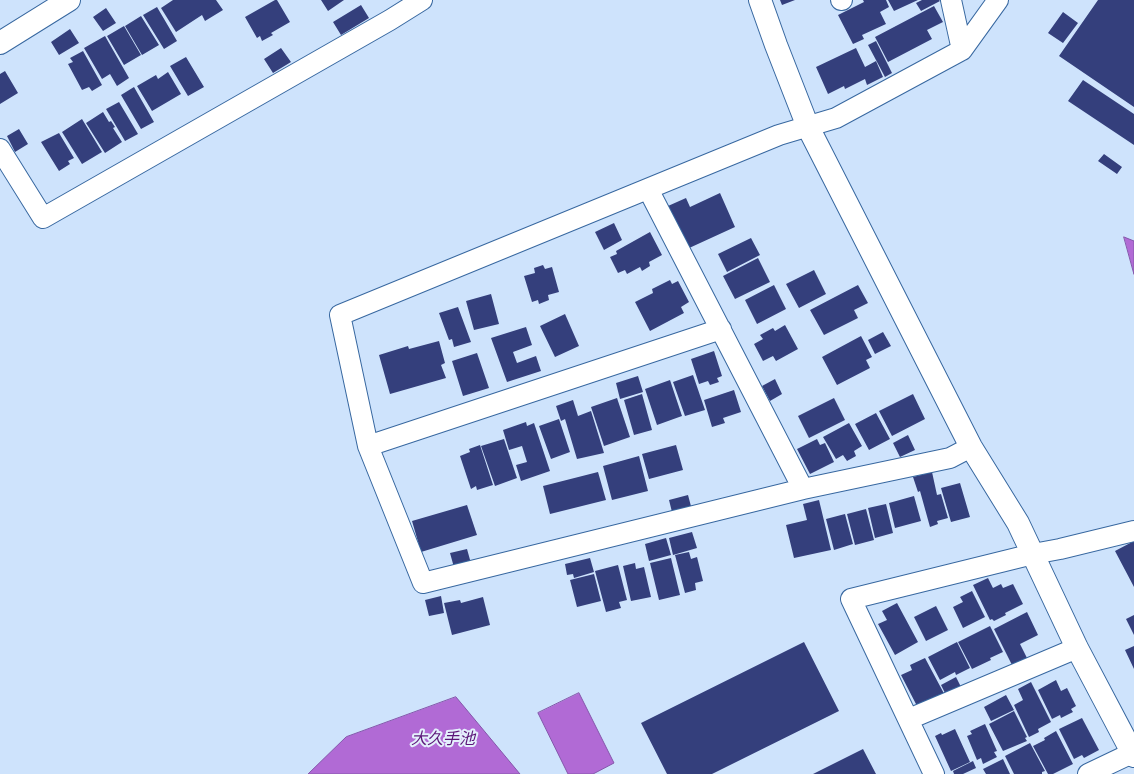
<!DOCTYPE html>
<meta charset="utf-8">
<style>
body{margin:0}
canvas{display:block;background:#cee3fc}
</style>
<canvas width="1134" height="774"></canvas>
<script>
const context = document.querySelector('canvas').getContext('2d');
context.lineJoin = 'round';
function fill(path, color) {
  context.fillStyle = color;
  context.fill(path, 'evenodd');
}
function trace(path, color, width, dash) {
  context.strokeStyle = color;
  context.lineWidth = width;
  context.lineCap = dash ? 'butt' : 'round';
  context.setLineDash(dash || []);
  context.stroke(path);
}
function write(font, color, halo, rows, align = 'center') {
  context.font = font + ' Mulish,"Noto Sans JP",sans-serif';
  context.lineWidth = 4;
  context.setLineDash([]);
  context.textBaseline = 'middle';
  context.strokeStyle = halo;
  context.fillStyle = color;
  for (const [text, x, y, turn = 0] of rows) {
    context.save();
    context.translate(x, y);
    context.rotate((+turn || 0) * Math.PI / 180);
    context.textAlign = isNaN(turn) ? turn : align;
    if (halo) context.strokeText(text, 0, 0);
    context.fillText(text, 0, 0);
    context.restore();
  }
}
const water = new Path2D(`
 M1124 237 1134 241V274Z
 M579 693 614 763 593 774H568L538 713Z
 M456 697 520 774H308L346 737Z`);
fill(water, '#b16ad5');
trace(water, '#8458ab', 1);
fill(new Path2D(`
 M173 0H216L223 10 205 21 202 15 176 32 161 8Z
 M275 0H277L290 22 271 33 273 35 262 41 260 36 257 38 245 17Z
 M321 0H344L328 11Z
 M780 0H795L782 5Z
 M863 0H886L889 7 880 12 886 24 862 35 864 39 853 44 838 15 864 2Z
 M888 0H918L894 11Z
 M922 0H939L940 1 921 11 916 3Z
 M1098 0H1134V107L1059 56Z
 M361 5 369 18 341 35 333 22Z
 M934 6 943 22 927 30 932 39 888 62 875 37Z
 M157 7 177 41 164 49 143 15Z
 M106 8 116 23 103 31 93 17Z
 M1063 12 1078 23 1063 43 1048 33Z
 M141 16 159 45 142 55 125 26Z
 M124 26 141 55 124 65 107 36Z
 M70 29 79 43 59 55 51 42Z
 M105 36 129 78 117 86 110 74 102 79 84 48Z
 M876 41 892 73 885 77 868 45Z
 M281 48 291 62 273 73 264 59Z
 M856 48 865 67 876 61 883 77 867 85 865 79 845 89 844 86 828 94 816 67Z
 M83 51 102 85 92 91 89 87 82 90 68 64 73 62 70 58Z
 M186 57 204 87 188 96 170 66Z
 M5 71 18 93 0 104V74Z
 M168 72 181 94 152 111 137 86 156 75 158 79Z
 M1083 80 1134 114V145L1068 101Z
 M134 87 154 122 141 129 121 95Z
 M119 102 138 134 125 141 106 109Z
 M103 112 109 122 111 121 115 127 113 128 122 142 105 153 86 123Z
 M82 119 102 152 82 164 62 132Z
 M19 129 28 144 15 152 7 136Z
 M59 133 74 158 68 161 70 164 59 171 41 142Z
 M1104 154 1122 167 1117 174 1098 161Z
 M720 193 735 227 687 249 668 206 686 198 690 207Z
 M614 223 622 240 604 250 595 232Z
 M650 232 662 255 649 262 650 266 642 271 640 267 627 274 625 270 618 273 610 257 617 254 616 251Z
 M751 238 760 255 727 272 718 254Z
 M758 258 770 282 735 299 723 276Z
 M543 265 545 269 552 267 559 292 548 295 549 300 539 304 538 300 532 302 524 276 535 273 534 268Z
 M814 270 826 294 799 308 786 284Z
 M670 280 672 284 678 281 689 302 681 307 684 313 650 331 635 302 653 293 652 289Z
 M774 285 786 309 757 324 745 300Z
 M858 285 868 303 854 310 858 318 824 335 810 310Z
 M491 294 499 324 474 330 466 301Z
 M458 307 471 342 454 347 452 339 449 340 439 313Z
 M565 314 579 346 555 357 540 326Z
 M785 325 798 349 776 361 773 356 763 361 754 344 763 339 760 335 773 328 775 331Z
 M526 327 532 345 513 352 517 363 536 356 541 371 507 382 491 338Z
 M883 332 891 346 875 354 868 340Z
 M861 336 872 357 866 360 870 368 837 385 822 357Z
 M439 341 445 363 441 365 446 378 390 394 379 355 408 346 409 349Z
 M714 351 722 376 717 378 719 382 710 385 708 381 699 384 691 359Z
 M477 353 489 388 463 396 452 361Z
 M693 375 705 410 685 416 673 382Z
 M638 376 643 392 620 399 616 383Z
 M775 379 782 394 770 401 762 386Z
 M670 380 682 416 657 425 645 389Z
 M734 390 741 412 723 418 725 423 712 427 704 400Z
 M642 394 652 430 634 435 624 400Z
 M913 394 925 419 892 436 879 411Z
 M617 398 630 437 604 446 591 407Z
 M834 398 845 420 809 438 798 416Z
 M573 400 578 416 591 411 604 453 577 459 565 419 561 421 556 406Z
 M876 413 890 439 869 450 855 424Z
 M559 419 570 452 551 459 539 426Z
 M526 422 527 426 534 423 550 471 521 481 516 465 527 462 522 446 509 450 503 430Z
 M849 423 862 446 854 451 856 456 847 461 843 455 836 459 823 437Z
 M908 435 915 450 900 457 893 443Z
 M504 439 517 478 495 486 481 446Z
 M817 439 820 445 825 443 834 462 810 474 797 449Z
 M480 445 493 485 477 490 476 486 471 489 460 456 470 452 469 449Z
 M676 445 683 470 649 479 642 454Z
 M639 456 648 491 612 500 603 466Z
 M598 472 606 500 550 514 543 486Z
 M932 472 937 495 941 494 948 518 937 521 938 524 930 527 920 491 918 492 913 477Z
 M960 483 970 517 951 522 941 488Z
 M688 495 692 510 673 516 669 500Z
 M914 496 921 521 895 528 889 503Z
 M819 500 831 550 794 558 786 525 807 520 803 504Z
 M886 504 893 533 875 538 868 508Z
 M467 505 477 535 421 552 412 521Z
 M866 509 874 540 855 545 847 514Z
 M845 514 853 544 834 550 826 519Z
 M692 532 697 548 673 555 669 538Z
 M666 538 671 555 649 561 645 544Z
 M1134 541V587L1115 551Z
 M467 549 472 567 455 571 450 553Z
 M689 552 691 559 697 557 703 581 695 583 696 590 685 593 675 555Z
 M590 558 594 572 574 578 573 574 567 575 565 564Z
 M671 558 680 595 659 600 650 563Z
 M635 563 636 569 644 567 651 597 631 601 623 566Z
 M618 565 627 600 619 602 621 608 606 612 595 571Z
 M594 574 601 601 577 607 570 580Z
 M988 578 993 588 1001 584 1003 588 1013 584 1023 604 1005 613 1006 615 994 621 992 619 990 620 973 585Z
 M972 591 985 617 963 628 953 607 963 602 960 597Z
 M441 596 444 613 429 616 425 600Z
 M483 597 490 625 452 635 444 603 460 600 461 603Z
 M897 603 918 642 895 655 878 624 887 620 882 611Z
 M936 606 948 630 926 641 914 617Z
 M1027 612 1038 635 1020 644 1028 660 1013 667 994 629Z
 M1134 615V635L1126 619Z
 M990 626 1003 652 990 658 991 660 972 669 958 642Z
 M804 642 839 711 712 774H667L641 723Z
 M957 642 970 668 956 675 955 672 940 680 928 657Z
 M1134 646V669L1125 650Z
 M925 658 948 701 917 706 901 675 912 670 910 665Z
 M956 677 964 693 949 701 941 685Z
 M1056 680 1061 691 1067 688 1076 706 1071 709 1073 712 1061 718 1060 715 1052 719 1038 690Z
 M1031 682 1051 722 1038 729 1039 732 1029 737 1014 705 1023 700 1018 689Z
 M1006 695 1014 710 991 721 984 707Z
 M1014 711 1027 737 1025 738 1027 741 1003 751 989 724Z
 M1082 718 1099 750 1084 758 1082 755 1074 759 1059 729Z
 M985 724 997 751 994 752 997 757 983 764 981 758 977 760 967 736 972 734 970 731Z
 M955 729 970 762 951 771 935 736 941 733 942 735Z
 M1056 731 1073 764 1053 774H1048L1033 746 1045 740 1044 738Z
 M1030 743 1045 771 1042 772V774H1014L1005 756Z
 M863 749 876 774H813Z
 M1003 759 1010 774H986L983 769Z
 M973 761 976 768 963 774H954L953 771Z`), '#343f7c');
const minor = new Path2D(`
 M841 0H842
 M951 0 962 50
 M0 149 43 218 390 20 422 0
 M648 189 803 489
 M368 446 721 329
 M971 447 950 458 803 489 423 583 368 446 340 315 779 135 836 118 962 50 998 0
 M909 719 1077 648
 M934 774 851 599 1033 554 1060 549 1134 531
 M1088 774 1132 753`);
const tertiary = new Path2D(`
 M760 0 776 45 808 127 971 447 1018 523 1077 648 1134 756
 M0 43 69 0`);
trace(minor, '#3868a0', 22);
trace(tertiary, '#3868a0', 24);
trace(minor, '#fff', 20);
trace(tertiary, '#fff', 22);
write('italic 16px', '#5b1678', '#e4effc', [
 ["大久手池",443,739]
]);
</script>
